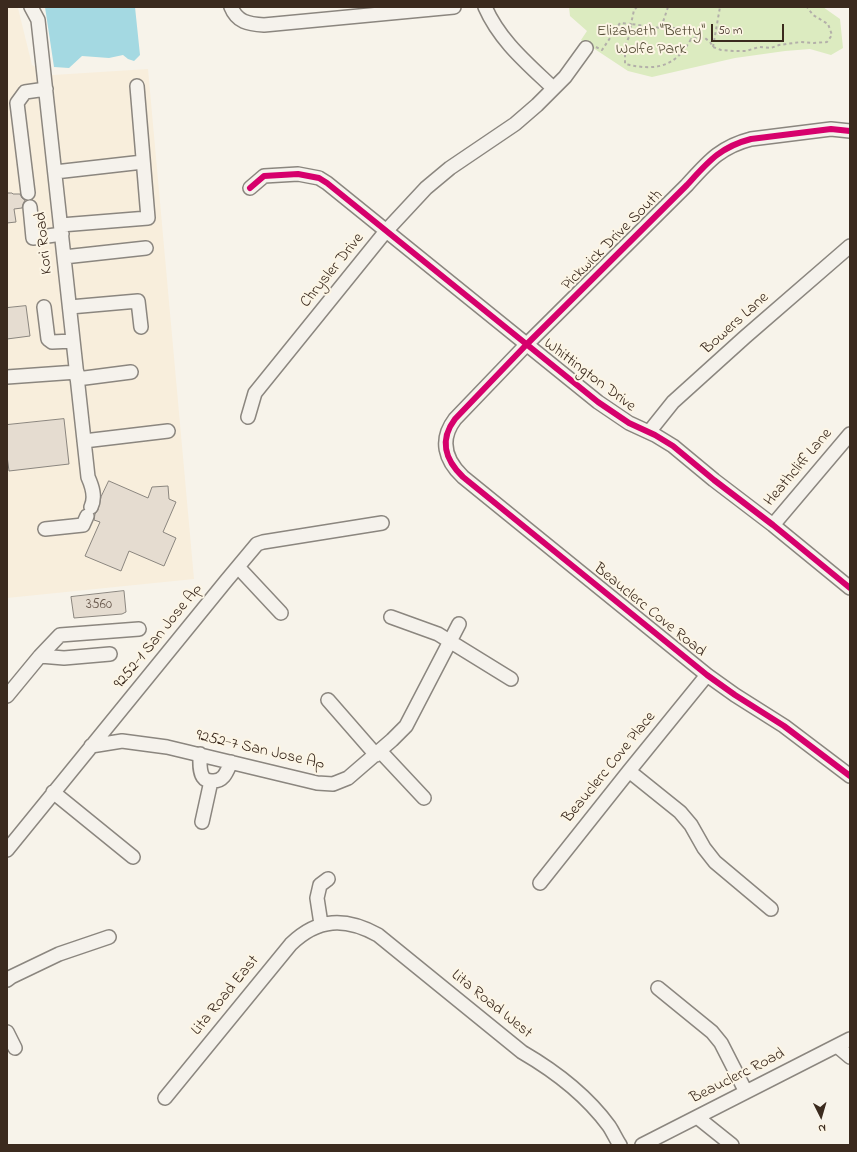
<!DOCTYPE html>
<style>
body{margin:0}
#map{position:relative;width:857px;height:1152px;overflow:hidden;background:#f7f3ea;font-family:"Indie Flower",sans-serif}
canvas{display:block}
.frame{position:absolute;inset:0;border:8px solid #3b2a1e;pointer-events:none}
.north{position:absolute;left:801px;top:1096px;width:40px;height:40px;-webkit-text-stroke:3px #fcf5e5;paint-order:stroke;rotate:175deg;font-size:11px;font-weight:700;line-height:16px;text-align:center;color:#3b2a1e}
.north::after{content:'';display:block;margin:auto;width:14px;height:18px;background:#3b2a1e;clip-path:polygon(50% 0,100% 100%,50% 72%,0 100%)}
.scale{position:absolute;left:711px;top:24px;width:73px;height:18px;box-sizing:border-box;border:2px solid #3b2a1e;border-top:0;padding-left:5px;font-size:12px;line-height:14px;white-space:nowrap;color:#3b2a1e;-webkit-text-stroke:3px #fcf5e5;paint-order:stroke}
</style>
<div id="map">
<canvas width="857" height="1152"></canvas>
<div class="frame"></div>
<div class="north">N</div>
<div class="scale">50 m</div>
</div>
<script>
const context = document.querySelector('canvas').getContext('2d');
context.lineJoin = 'round';
function fill(path, color) {
  context.fillStyle = color;
  context.fill(path, 'evenodd');
}
function trace(path, color, width, dash) {
  context.strokeStyle = color;
  context.lineWidth = width;
  context.lineCap = dash ? 'butt' : 'round';
  context.setLineDash(dash || []);
  context.stroke(path);
}
function write(font, color, halo, rows, align = 'center') {
  context.font = font + ' "Indie Flower",sans-serif';
  context.lineWidth = 4;
  context.setLineDash([]);
  context.textBaseline = 'middle';
  context.strokeStyle = halo;
  context.fillStyle = color;
  for (const [text, x, y, turn = 0] of rows) {
    context.save();
    context.translate(x, y);
    context.rotate((+turn || 0) * Math.PI / 180);
    context.textAlign = isNaN(turn) ? turn : align;
    if (halo) context.strokeText(text, 0, 0);
    context.fillText(text, 0, 0);
    context.restore();
  }
}
fill(new Path2D(`
 M7 7 18 8 32 65 53 75 148 69 194 579 7 598Z`), '#f8eedc');
fill(new Path2D(`
 M569 7H823L840 19 843 48 831 55 810 49 785 51 735 58 652 77 628 71 581 40 587 31 570 16Z`), '#dcebc0');
fill(new Path2D(`
 M45 7H135L140 55 134 61 128 59 123 55 109 58 82 56 69 68 54 67Z`), '#a4d9e2');
const building = new Path2D(`
 M7 193H12L13 194H20L22 198 25 200 23 204 22 208 14 209 16 222 7 223Z
 M26 306 30 336 7 339V308Z
 M64 419 69 464 9 471 7 456V425Z
 M109 481 148 498 152 487 168 486 169 499 176 502 163 532 176 538 164 566 129 551 121 571 85 556 100 522 94 520 95 514 98 510 101 497Z
 M124 591 126 612 122 614 74 618 71 597Z`);
fill(building, '#e5dcd0');
trace(building, '#8b867f', 1);
const minor = new Path2D(`
 M31 7 38 20 88 477C92 486 96 497 91 507
 M231 7C237 22 248 24 264 25L454 7
 M485 7C500 41 527 63 553 88
 M850 131 831 129 751 139C720 147 708 162 687 185L527 344 455 419C439 440 445 460 463 477L707 675 735 695 784 726 850 776
 M55 172 143 162
 M250 188 264 176 298 174 319 178 327 183 598 402 629 423 655 435 673 446 714 480 773 525 850 588
 M28 193 17 103 25 92 46 89
 M30 207 33 238 62 234
 M61 225 148 218 137 86
 M64 257 146 248
 M44 307 48 339 52 342 73 341
 M70 307 138 301 141 327
 M7 377 77 372
 M77 379 131 372
 M248 417 255 393 386 231 426 188 450 168 515 124 537 105 565 77 586 48
 M649 432 673 402 745 337 850 246
 M84 441 168 431
 M773 525 850 434
 M45 529 83 525 87 516
 M238 567 281 613
 M391 617 438 634 511 679
 M40 656 64 658 110 654
 M7 696 40 656 60 635 139 629
 M328 700 376 755
 M91 746 122 741 167 747 317 783 333 784 348 778 392 740 406 726 459 624
 M380 751 424 798
 M200 754C200 761 199 771 203 777 205 780 208 781 212 781 224 782 227 771 231 762
 M629 771 680 812 691 825 704 848 715 862 771 909
 M53 792 133 857
 M202 822 211 781
 M7 850 226 581 257 544 263 542 382 523
 M540 883 629 771 707 675
 M321 924 317 898 320 885 328 879
 M7 980 11 977 59 954 109 937
 M658 988 712 1032 721 1043 746 1092
 M7 1032 15 1048
 M837 1046 850 1057
 M165 1098 291 944C318 918 345 917 378 935L522 1052C553 1070 587 1096 609 1126 613 1132 616 1139 620 1145
 M697 1117 732 1145
 M642 1145 850 1039`);
trace(minor, '#8b867f', 16);
trace(new Path2D(`
 M668 7 661 28 631 24 630 35 625 45V64C655 71 675 68 691 39L698 37 705 38 710 42 713 47 721 50 733 51H746L759 47 771 48 779 45 801 42 814 43 827 42 832 35 828 24 813 15 807 7
 M661 28H682L688 30 691 39
 M596 47 602 50 620 23 631 24 634 10 637 7
 M713 47 720 7`), '#b3afa9', 2, [3, 3]);
trace(minor, '#f5f2ec', 13);
trace(new Path2D(`
 M850 131 831 129 751 139C720 147 708 162 687 185L527 344 455 419C439 440 445 460 463 477L707 675 735 695 784 726 850 776
 M250 188 264 176 298 174 319 178 327 183 598 402 629 423 655 435 673 446 714 480 773 525 850 588`), '#d6006c', 6);
write('14px', '#66564a', null, [
 ["3560",99,606]
]);
write('16px', '#574f38', '#fcf5e5', [
 ["Elizabeth \"Betty\"",651,32],
 ["Wolfe Park",651,50]
]);
write('16px', '#3b2a1e', '#fcf5e5', [
 ["Pickwick Drive South",613,241,-45],
 ["Kori Road",45,243,-96],
 ["Chrysler Drive",333,271,-51],
 ["Bowers Lane",736,324,-42],
 ["Whittington Drive",589,376,37],
 ["Heathcliff Lane",799,468,-50],
 ["Beauclerc Cove Road",649,611,39],
 ["9252-1 San Jose Ap",159,637,-51],
 ["9252-7 San Jose Ap",260,751,13],
 ["Beauclerc Cove Place",610,768,-51],
 ["Lita Road East",226,996,-51],
 ["Lita Road West",491,1005,39],
 ["Beauclerc Road",738,1077,-27]
]);
</script>
